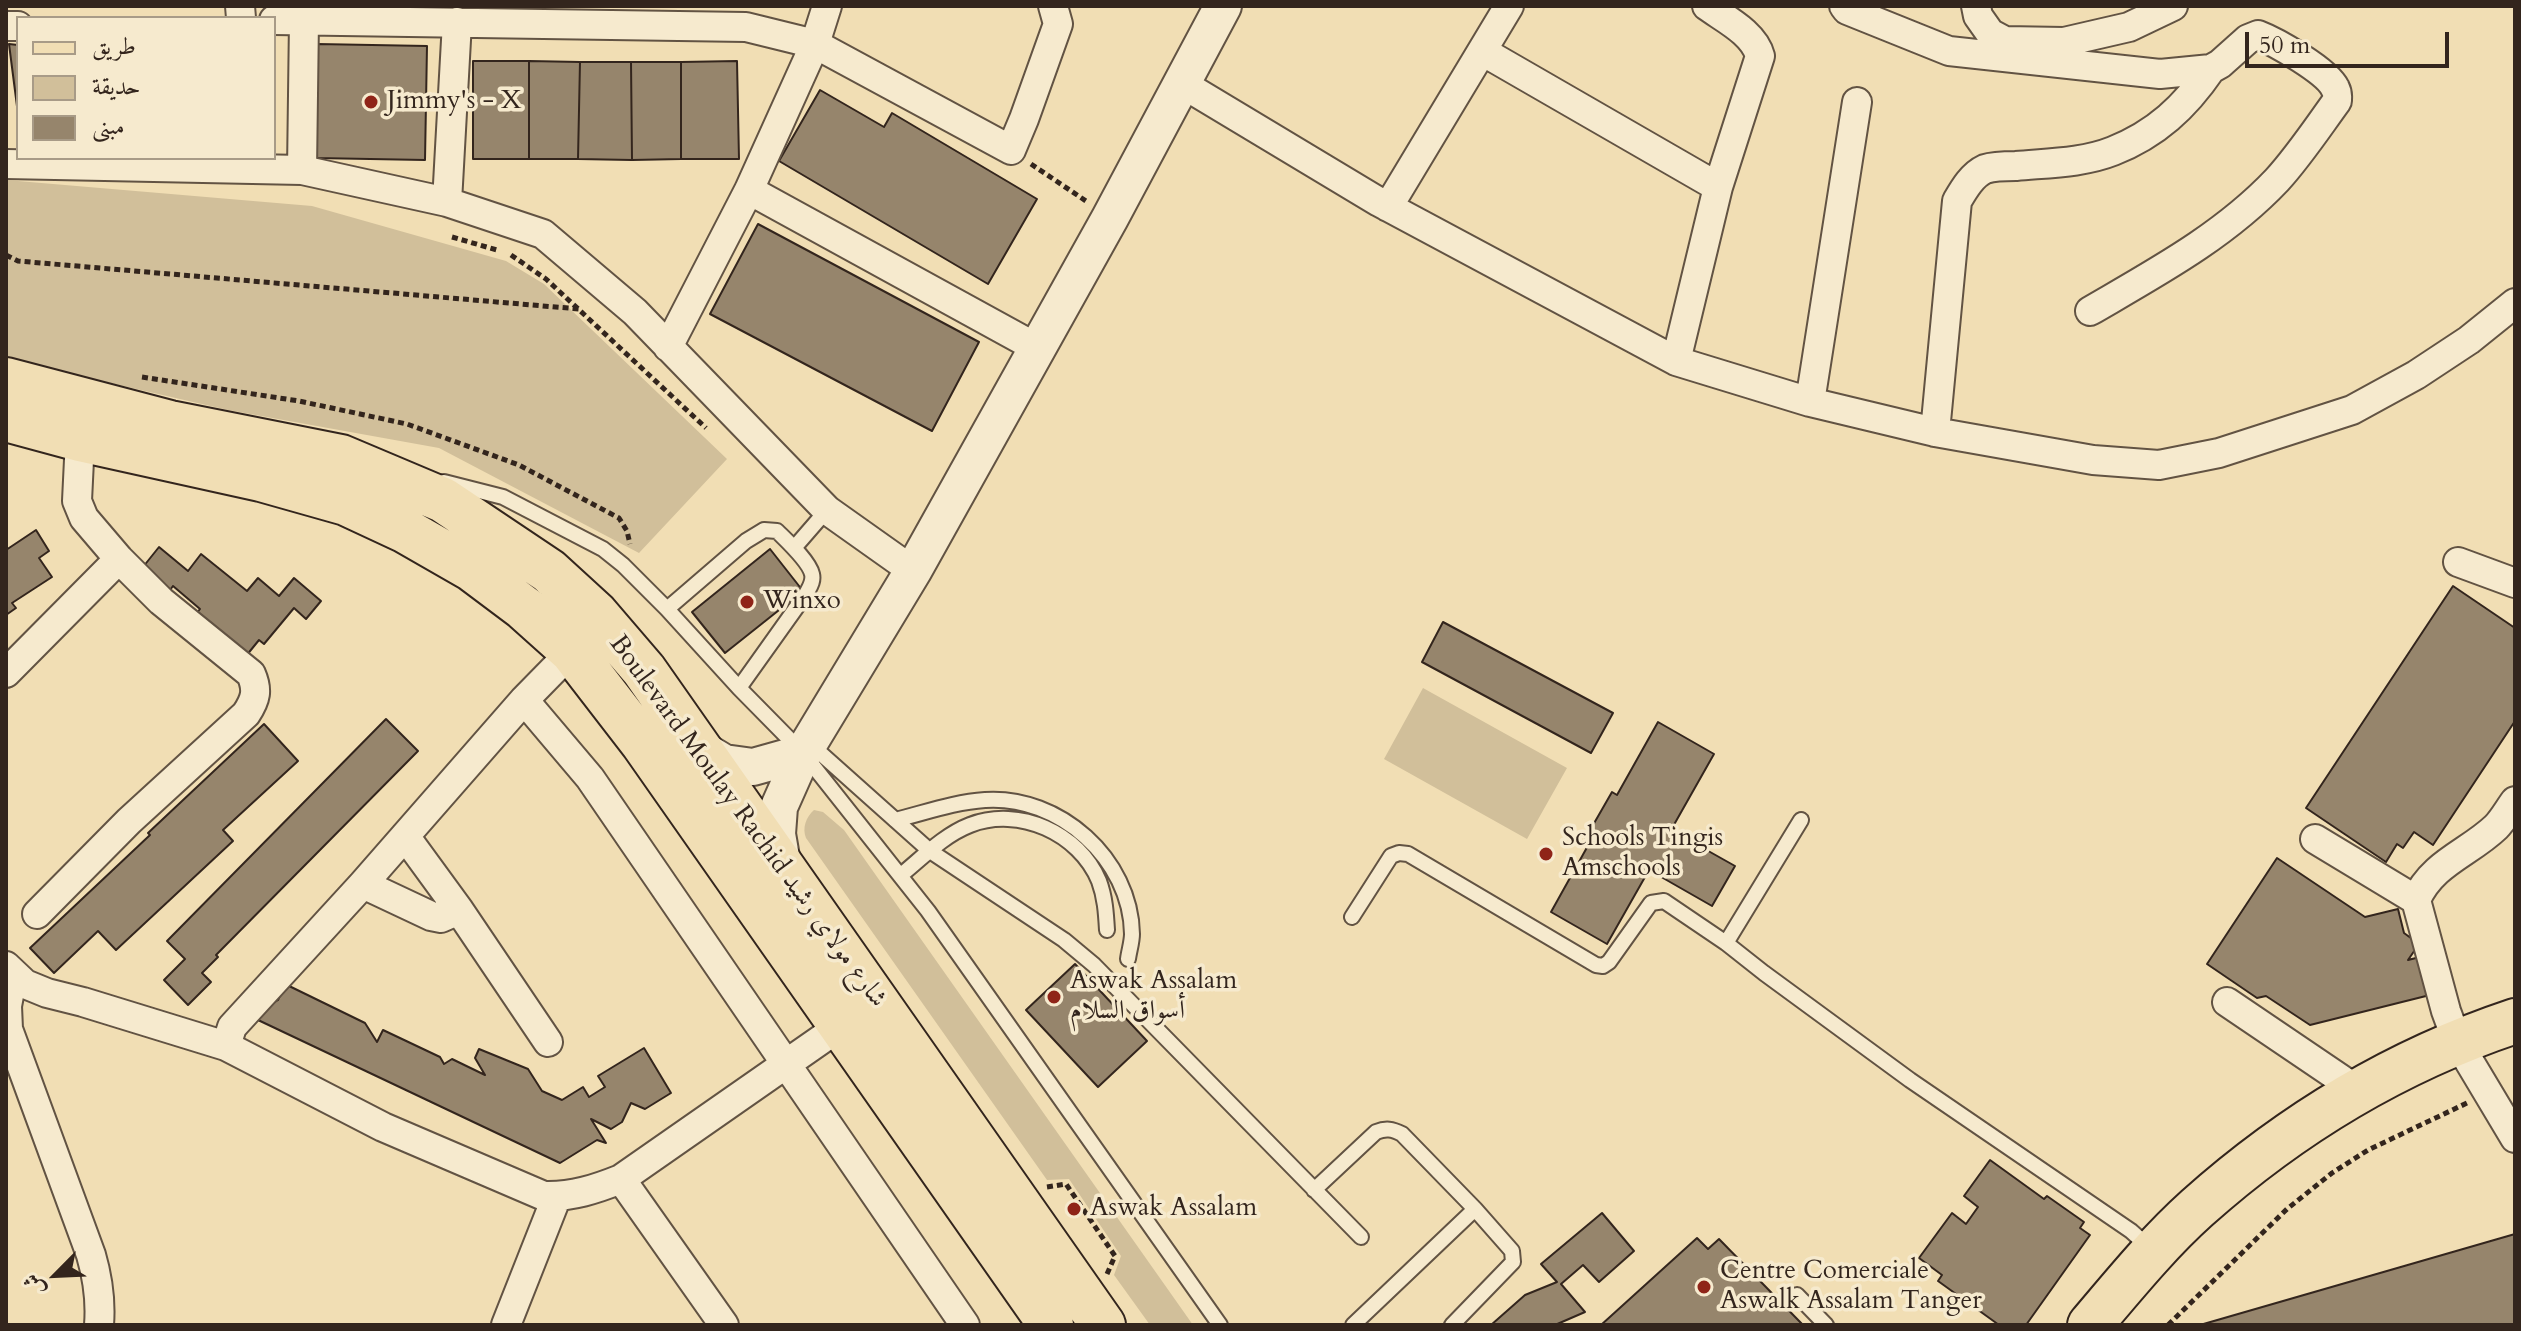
<!DOCTYPE html>
<meta charset="utf-8">
<style>
body{margin:0}
#map{position:relative;width:2521px;height:1331px;overflow:hidden;background:#f1deb4;font-family:Cardo,Amiri,serif}
canvas{display:block}
.frame{position:absolute;inset:0;border:8px solid #33251d;pointer-events:none}
.legend{position:absolute;left:16px;top:16px;width:260px;height:144px;box-sizing:border-box;background:#f6eace;border:2px solid #a89b87;margin:0;padding:10px 14px;list-style:none;font-size:24px;color:#33251d}
.legend li{display:flex;align-items:center;gap:16px;height:40px}
.legend b{width:40px;border:2px solid #a89b87}
.north{position:absolute;left:16px;top:1235px;width:80px;height:80px;-webkit-text-stroke:6px #f6eace;paint-order:stroke;rotate:246deg;font-size:22px;font-weight:700;line-height:32px;text-align:center;color:#33251d}
.north::after{content:'';display:block;margin:auto;width:28px;height:36px;background:#33251d;clip-path:polygon(50% 0,100% 100%,50% 72%,0 100%)}
.scale{position:absolute;left:2245px;top:32px;width:204px;height:36px;box-sizing:border-box;border:4px solid #33251d;border-top:0;padding-left:10px;font-size:24px;line-height:28px;white-space:nowrap;color:#33251d;-webkit-text-stroke:6px #f6eace;paint-order:stroke}
</style>
<div id="map">
<canvas width="2521" height="1331"></canvas>
<div class="frame"></div>
<ul class="legend">
<li><b style="height:10px;background:#f1deb4"></b>طريق</li>
<li><b style="height:22px;background:#d1bf9a"></b>حديقة</li>
<li><b style="height:22px;background:#96856c"></b>مبنى</li>
</ul>
<div class="north">ش</div>
<div class="scale">50 m</div>
</div>
<script>
const context = document.querySelector('canvas').getContext('2d');
context.lineJoin = 'round';
function fill(path, color) {
  context.fillStyle = color;
  context.fill(path, 'evenodd');
}
function trace(path, color, width, dash) {
  context.strokeStyle = color;
  context.lineWidth = width;
  context.lineCap = dash ? 'butt' : 'round';
  context.setLineDash(dash || []);
  context.stroke(path);
}
function write(font, color, halo, rows, align = 'center') {
  context.font = font + ' Cardo,Amiri,serif';
  context.lineWidth = 7;
  context.setLineDash([]);
  context.textBaseline = 'middle';
  context.strokeStyle = halo;
  context.fillStyle = color;
  for (const [text, x, y, turn = 0] of rows) {
    context.save();
    context.translate(x, y);
    context.rotate((+turn || 0) * Math.PI / 180);
    context.textAlign = isNaN(turn) ? turn : align;
    if (halo) context.strokeText(text, 0, 0);
    context.fillText(text, 0, 0);
    context.restore();
  }
}
fill(new Path2D(`
 M6 180 312 206 506 261 544 284 727 459 639 553 439 448 228 410 14 361 6 357Z
 M1423 688 1567 768 1527 839 1384 759Z
 M814 810 823 812 844 830 1193 1325H1150L1114 1275 1121 1256 1069 1179 1047 1180 806 838C802 828 806 817 814 810Z`), '#d1bf9a');
const building = new Path2D(`
 M9 44 18 45V114Z
 M317 44 427 46 425 160 315 158Z
 M473 61H529V159H473Z
 M529 61 580 62 578 159H529Z
 M737 61 739 159H681V62Z
 M580 62H631L632 160 578 159Z
 M631 62H681V159L632 160Z
 M820 90 884 127 892 113 1037 199 988 284 779 161Z
 M758 224 979 342 932 431 710 314Z
 M36 530 49 551 39 558 52 577 12 603 16 608 6 615V550Z
 M159 547 188 571 201 554 247 591 258 578 279 596 294 578 321 601 306 619 294 608 264 644 259 640 246 656 196 614 200 609 173 586 170 590 143 567Z
 M770 549 803 591 725 653 692 612Z
 M2453 586 2515 628V721L2433 845 2414 832 2403 848 2397 844 2386 862 2306 808Z
 M1443 622 1613 713 1591 753 1422 662Z
 M386 719 418 751 216 955 218 957 202 973 211 982 188 1005 164 980 185 959 167 941Z
 M1658 722 1714 754 1671 830 1735 866 1712 906 1649 870 1607 944 1551 912 1590 842 1585 839 1612 792 1617 795Z
 M264 724 298 761 223 830 233 841 116 950 98 931 54 973 30 948 150 835 148 833Z
 M2277 858 2365 917 2398 909 2404 933 2419 944 2408 960 2420 957 2430 995 2310 1025 2266 996 2257 998 2207 964Z
 M1075 964 1147 1041 1098 1087 1026 1010Z
 M285 984 365 1023 377 1042 383 1030 440 1057 444 1064 452 1059 485 1075 475 1058 479 1049 528 1069 542 1091 562 1100 583 1087 589 1097 605 1087 598 1076 644 1048 671 1093 645 1109 631 1103 622 1122 611 1129 591 1119 606 1143 597 1140 560 1163 258 1020 263 1009 278 1000Z
 M1990 1160 2044 1199 2047 1196 2084 1222 2080 1228 2090 1235 2026 1325H1999L1938 1281 1942 1275 1919 1258 1952 1213 1966 1224 1978 1207 1964 1196Z
 M1602 1213 1634 1251 1599 1282 1583 1265 1561 1284 1585 1312 1555 1325H1491L1525 1295 1557 1282 1541 1264Z
 M2515 1234V1325H2200Z
 M1697 1238 1708 1249 1719 1239 1803 1325H1601Z`);
fill(building, '#96856c');
trace(building, '#33251d', 2);
const service = new Path2D(`
 M444 482 503 497 603 549 623 565 667 609 739 688 803 753 928 911 1220 1325
 M794 548 827 510
 M667 609 746 541 764 530 777 531C787 541 809 561 812 574 814 582 809 588 806 594L739 688
 M809 743 930 851 1064 940 1094 965 1361 1237
 M895 820C924 813 954 802 985 800 1059 795 1131 859 1132 934 1132 942 1129 951 1128 959
 M1801 820 1726 943 1764 973 1910 1080 2131 1231 2151 1249
 M901 875C923 857 944 835 970 825 1019 806 1079 833 1099 881 1105 897 1106 913 1107 930
 M1352 917 1391 856 1399 853 1408 854 1596 965 1603 966 1609 962 1651 903 1664 901 1726 943
 M1314 1190 1376 1132C1386 1128 1392 1129 1402 1134L1475 1209 1512 1251 1513 1262 1452 1325
 M1797 1295 1826 1325
 M1353 1325 1475 1209`);
const minor = new Path2D(`
 M240 6 241 18
 M1844 6 1847 10 1949 51 2160 74 2211 69 2220 64 2248 39 2258 35C2276 42 2327 71 2335 88 2338 94 2337 94 2337 101 2318 127 2299 156 2277 180 2224 236 2157 272 2090 311
 M1976 6 1978 16 1990 33 2005 41 2064 42 2129 27 2173 6
 M274 20 746 27 815 44 1011 150 1024 119 1058 24 1053 6
 M6 26H18
 M1482 51 1718 187
 M1181 83 1379 202 1676 361 1810 402 1935 432 2093 460 2159 465 2219 453 2352 410 2416 375 2469 340 2515 303
 M6 164 302 170 447 202 543 234 635 312 827 510 913 571
 M302 170 304 20
 M749 190 1037 348
 M447 202 457 22
 M1388 207 1509 6
 M668 347 749 190 815 44 827 6
 M1676 361 1718 187 1760 56C1754 33 1725 19 1707 6
 M1810 402 1857 102
 M1935 432 1957 201C1964 189 1972 175 1985 169 1994 166 2006 166 2016 166 2048 163 2083 163 2113 151 2156 134 2185 107 2211 69
 M2458 562 2515 583
 M6 673 119 559
 M524 700 590 778 965 1325
 M2515 801C2509 809 2503 820 2496 827 2469 853 2432 863 2416 900L2446 1011 2457 1041 2515 1138
 M405 836 459 910 548 1042
 M2315 839 2416 900
 M363 884 431 916 441 918 459 910
 M37 914 129 821 246 714C256 699 258 690 251 674L161 601 119 559 84 518 77 501 80 439
 M6 966 25 984 47 993 83 1002 226 1046 383 1127 544 1196C572 1197 596 1189 621 1179L842 1025
 M13 974 7 1006 8 1029 91 1255C98 1279 101 1300 99 1325
 M2227 1002 2357 1090
 M226 1046 232 1027 363 884 524 700 572 651
 M621 1179 724 1325
 M506 1325 557 1196`);
const tertiary = new Path2D(`
 M696 746 724 763 753 767 803 753
 M783 869 777 834 779 807 803 753 913 571 1110 218 1223 6`);
const primary = new Path2D(`
 M6 380 170 423 341 457 443 500 549 571 596 614 644 670 1103 1325
 M6 419 80 439 261 479 346 503 404 530 472 569 524 608 572 651 643 743 1051 1325`);
const trunk = new Path2D(`
 M2090 1325C2124 1285 2158 1243 2197 1208 2291 1124 2395 1061 2515 1021`);
trace(service, '#625343', 18);
trace(minor, '#625343', 32);
trace(tertiary, '#625343', 40);
trace(primary, '#33251d', 48);
trace(trunk, '#33251d', 48);
trace(new Path2D(`
 M1031 164 1086 201
 M452 237 497 250
 M6 255 18 261 579 309
 M511 255 546 279 706 428
 M142 377 299 401 407 424 519 465 619 518 627 531 630 544
 M1047 1187 1066 1184 1115 1256 1107 1274
 M2168 1325 2287 1209 2332 1173 2368 1150 2467 1103`), '#33251d', 5, [6, 4]);
trace(service, '#f6eace', 14);
trace(minor, '#f6eace', 28);
trace(tertiary, '#f6eace', 36);
trace(primary, '#f1deb4', 44);
trace(trunk, '#f1deb4', 44);
for (const [x, y, r, color] of [
 [371,102,8,"#8f2418"],
 [747,602,8,"#8f2418"],
 [1546,854,8,"#8f2418"],
 [1054,997,8,"#8f2418"],
 [1074,1209,8,"#8f2418"],
 [1704,1287,8,"#8f2418"]
]) {
  const dot = new Path2D();
  dot.arc(x, y, r, 0, 2 * Math.PI);
  context.fillStyle = color;
  context.fill(dot);
  trace(dot, '#f6eace', 3);
}
write('26px', '#33251d', '#f6eace', [
 ["Jimmy's - X",387,102],
 ["Winxo",763,602],
 ["Schools Tingis",1562,839],
 ["Amschools",1562,869],
 ["Aswak Assalam",1070,982],
 ["أسواق السلام",1070,1012],
 ["Aswak Assalam",1090,1209],
 ["Centre Comerciale",1720,1272],
 ["Aswalk Assalam Tanger",1720,1302]
], 'left');
write('26px', '#33251d', '#f6eace', [
 ["Boulevard Moulay Rachid شارع مولاي رشيد",747,822,54]
]);
</script>
